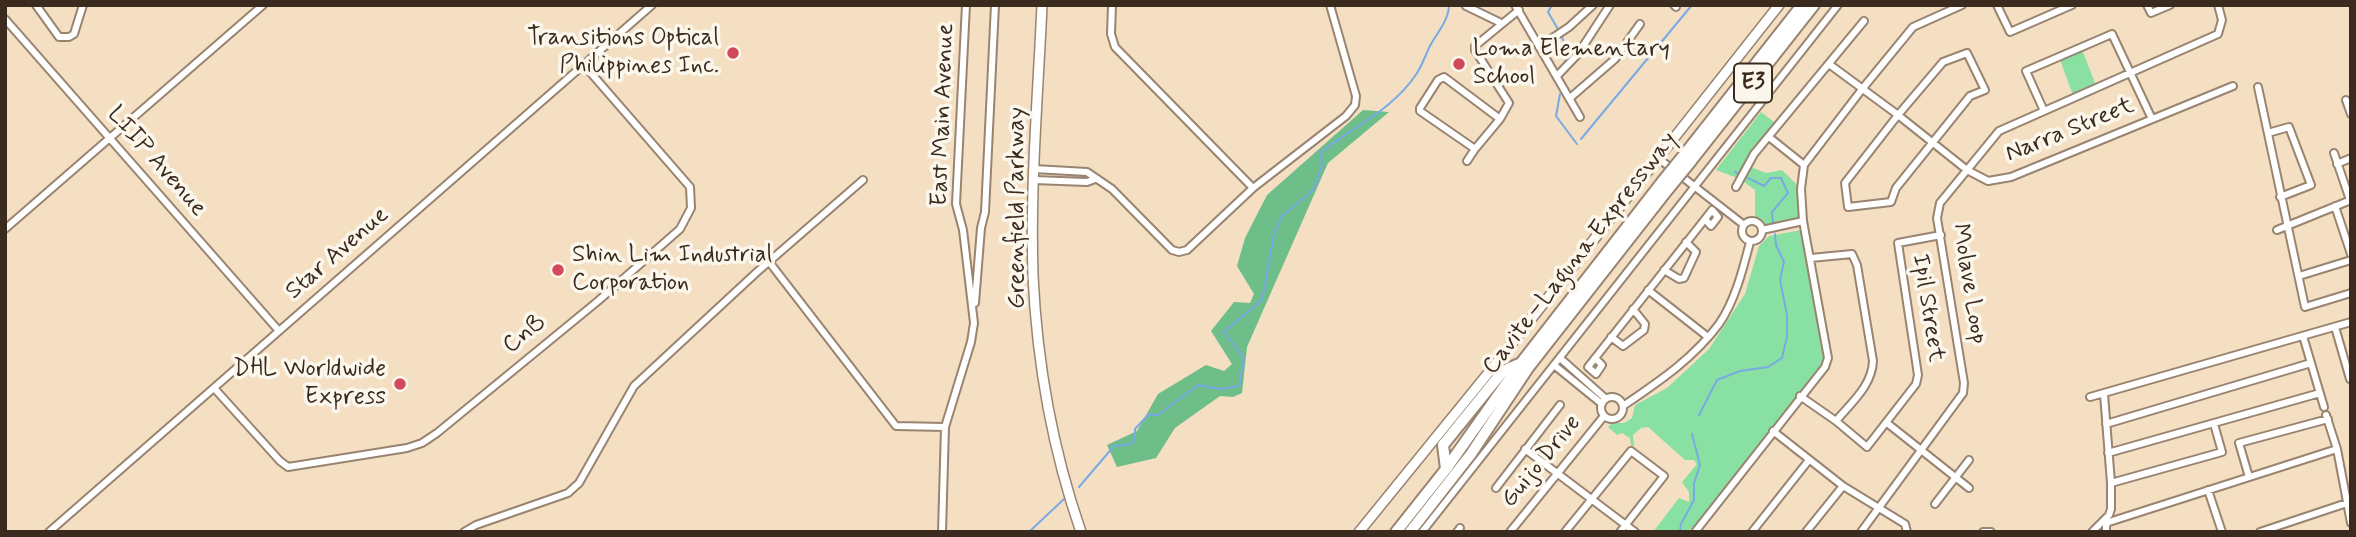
<!DOCTYPE html>
<meta charset="utf-8">
<style>
body{margin:0}
#map{position:relative;width:2356px;height:537px;overflow:hidden;background:#f4dfc3;font-family:Mynerve,sans-serif}
canvas{display:block}
.frame{position:absolute;inset:0;border:7px solid #3b2a1e;pointer-events:none}
</style>
<div id="map">
<canvas width="2356" height="537"></canvas>
<div class="frame"></div>
</div>
<script>
const context = document.querySelector('canvas').getContext('2d');
context.lineJoin = 'round';
function fill(path, color) {
  context.fillStyle = color;
  context.fill(path, 'evenodd');
}
function trace(path, color, width, dash) {
  context.strokeStyle = color;
  context.lineWidth = width;
  context.lineCap = dash ? 'butt' : 'round';
  context.setLineDash(dash || []);
  context.stroke(path);
}
function write(font, color, halo, rows, align = 'center') {
  context.font = font + ' Mynerve,sans-serif';
  context.lineWidth = 7;
  context.setLineDash([]);
  context.textBaseline = 'middle';
  context.strokeStyle = halo;
  context.fillStyle = color;
  for (const [text, x, y, turn = 0] of rows) {
    context.save();
    context.translate(x, y);
    context.rotate((+turn || 0) * Math.PI / 180);
    context.textAlign = isNaN(turn) ? turn : align;
    if (halo) context.strokeText(text, 0, 0);
    context.fillText(text, 0, 0);
    context.restore();
  }
}
fill(new Path2D(`
 M2081 47 2097 88 2074 98 2059 57Z
 M1761 112 1778 125 1748 166 1766 173 1782 170 1801 189 1803 221 1762 228 1755 221V190L1740 179 1716 170Z
 M1801 230 1805 234 1826 358 1823 367 1702 519 1687 532H1653L1679 498 1689 502V492L1682 482 1697 464 1694 460H1685L1648 427 1641 428 1633 435 1634 446H1631L1630 438 1622 433 1617 435 1608 427 1612 423H1624L1632 418 1635 405 1667 388 1709 349 1745 294 1759 246 1769 236Z`), '#89e0a3');
fill(new Path2D(`
 M1363 110 1389 112 1328 163 1247 347 1242 393 1233 397 1220 396 1175 428 1156 458 1117 467 1107 445 1137 431 1158 394 1206 365 1224 371 1232 364 1211 331 1234 302 1250 303 1254 294 1237 266 1245 238 1267 195Z`), '#6ebe89');
trace(new Path2D(`
 M1552 5 1548 12 1559 31
 M1562 37 1567 50 1565 62
 M1560 94 1556 116 1577 144
 M1581 139 1692 5
 M1735 172 1739 174
 M1748 178 1764 186 1771 178H1781L1788 193 1772 212 1773 223
 M1699 415 1717 380 1740 371 1768 367 1782 358 1787 337V315L1780 280 1784 262 1776 245 1775 234
 M1079 487 1114 446 1131 444 1135 438V429L1148 415H1158L1198 385 1220 389 1239 386 1244 358 1224 332 1262 300 1274 234 1282 216 1313 190 1322 166 1321 152C1353 127 1394 109 1417 73 1423 64 1426 53 1431 44 1438 32 1449 19 1449 5
 M1029 532 1064 499
 M1680 532 1681 524 1694 500V483L1700 465 1692 434`), '#78aae3', 2);
const street = new Path2D(`
 M36 5 59 37H69L74 34 83 5
 M1112 5 1111 34 1115 47 1253 188
 M1515 5 1580 117
 M1674 5 1676 7
 M1997 5 2010 32 2072 5
 M2147 5 2151 13 2170 5
 M1466 6 1501 23
 M5 19 279 331
 M1539 47 1569 27 1593 5
 M1967 53 1985 90 1970 96 1896 188 1891 202 1848 207 1845 183 1898 115 1943 62Z
 M1829 64 1898 115 1967 170 1988 181 2011 177 2233 86
 M1557 76 1578 54 1610 5
 M2258 87 2305 307 2351 293
 M1570 98 1615 59 1640 24
 M2346 100 2351 114
 M2044 111 2026 71 2112 34 2152 119
 M1500 119 1444 77 1438 80 1420 108V111L1475 149 1500 119 1509 103 1475 50V46L1519 10
 M2268 133 2289 127 2311 185 2280 197
 M1769 137 1804 165
 M2334 153 2350 200
 M1658 158 1744 225
 M1467 161 1475 149
 M2337 164 2351 158
 M1034 169 1087 172 1112 189 1172 250 1179 252 1187 250 1253 188 1346 116 1355 105 1356 96 1330 5
 M1034 180 1087 182 1095 179
 M1736 187 1754 154 1864 21
 M2335 206 2351 254
 M1742 231a10 10 0 1 1 20 0a10 10 0 1 1-20 0Z
 M5 229 263 5
 M1762 230 1803 221
 M2277 230 2351 200
 M1811 258 1852 254 1857 265 1873 361C1872 386 1851 403 1836 421
 M770 263 896 426 945 427
 M1664 270 1679 279 1684 278 1696 252 1686 242
 M2299 276 2351 260
 M1648 290 1708 337
 M975 303 981 228 985 212 995 5
 M2335 327 2350 379
 M2303 336 2324 407
 M1611 337 1623 346 1644 330 1645 324 1633 309
 M1560 358 1606 399
 M1595 358 1602 365 1596 374 1588 367 1705 219 1712 210 1718 217 1711 226 1705 219
 M1554 365 1602 404
 M214 388 280 461 288 467 407 448 422 443 437 433 598 301 680 229 691 208 690 187 584 65
 M1800 396 1836 421 1867 447 1916 384 1918 375 1898 243 1941 235
 M2090 397 2351 322
 M1601 408a11 11 0 1 1 22 0a11 11 0 1 1-22 0Z
 M1623 406C1658 382 1693 359 1719 324 1735 301 1743 269 1750 242
 M2326 415 2337 449 2351 523
 M1887 423 1969 488
 M2106 424 2311 363
 M1773 431 1843 486 1905 524 1907 532
 M1525 449 1635 532
 M2108 453 2320 393
 M2249 477 2239 443 2328 419
 M2111 483 2222 452 2214 424
 M1496 488 1560 405
 M2208 490 2222 532
 M1935 504 1969 460
 M49 532 652 5
 M464 532 476 525 568 493 579 483 634 386 757 272 863 180
 M942 532 945 427 971 342 974 323 963 230 956 204 966 5
 M1422 532 1838 5
 M1457 532 1460 528
 M1510 532 1604 416
 M1565 532 1631 451 1664 476 1620 532
 M1695 532 1825 367 1828 358 1803 221 1801 189 1804 165 1863 88 1913 27 1962 5
 M1752 532 1809 460
 M1806 532 1843 486
 M1861 532 1963 393 1964 383 1937 218 1940 203 1999 131 2218 34 2222 20 2218 5
 M1983 532H1991
 M2092 532 2109 515 2111 509V483L2104 394
 M2106 532V525L2109 522 2337 449
 M2260 532 2347 503`);
const secondary = new Path2D(`
 M1042 5C1038 95 1030 186 1033 276 1037 362 1053 451 1081 532
 M1359 532 1498 361 1779 5`);
const highway = new Path2D(`
 M1684 155 1802 5
 M1691 161 1814 5
 M1446 469 1443 445 1503 371 1519 364
 M1396 532 1446 469 1521 363 1662 182
 M1410 532 1471 454 1528 368 1669 188`);
trace(street, '#988470', 10);
trace(secondary, '#988470', 12);
trace(highway, '#988470', 14);
trace(street, '#fff', 6);
trace(secondary, '#fff', 9);
trace(highway, '#fff', 10);
const highwayBridge = new Path2D(`
 M1662 182 1684 155
 M1669 188 1691 161`);
trace(highwayBridge, '#988470', 14, []);
trace(highwayBridge, '#fff', 10);
for (const [x, y, r, color] of [
 [733,53,7,"#d1495b"],
 [1459,64,7,"#d1495b"],
 [558,270,7,"#d1495b"],
 [400,384,7,"#d1495b"]
]) {
  const dot = new Path2D();
  dot.arc(x, y, r, 0, 2 * Math.PI);
  context.fillStyle = color;
  context.fill(dot);
  trace(dot, '#fbf7ec', 2.5);
}
for (const [x, y, w] of [
 [1753,83,38]
]) {
  const box = new Path2D();
  box.roundRect(x - w / 2, y - 19.5, w, 39, 5);
  context.fillStyle = '#fbf7ec';
  context.fill(box);
  trace(box, '#3b2a1e', 2);
}
write('bold 23px', '#3b2a1e', null, [
 ["E3",1753,83]
]);
write('24px', '#3b2a1e', '#fbf7ec', [
 ["Transitions Optical",719,39],
 ["Philippines Inc.",719,67],
 ["Loma Elementary",1473,50,"left"],
 ["School",1473,78,"left"],
 ["Shin Lim Industrial",572,256,"left"],
 ["Corporation",572,284,"left"],
 ["DHL Worldwide",386,370],
 ["Express",386,398]
], 'right');
write('24px', '#3b2a1e', '#fbf7ec', [
 ["East Main Avenue",944,115,-88],
 ["Narra Street",2070,131,-22],
 ["LIIP Avenue",156,162,49],
 ["Greenfield Parkway",1018,208,-90],
 ["Star Avenue",338,254,-41],
 ["Cavite–Laguna Expressway",1581,254,-52],
 ["Molave Loop",1968,284,81],
 ["Ipil Street",1927,308,81],
 ["CnB",525,335,-39],
 ["Guijo Drive",1542,462,-51]
]);
</script>
